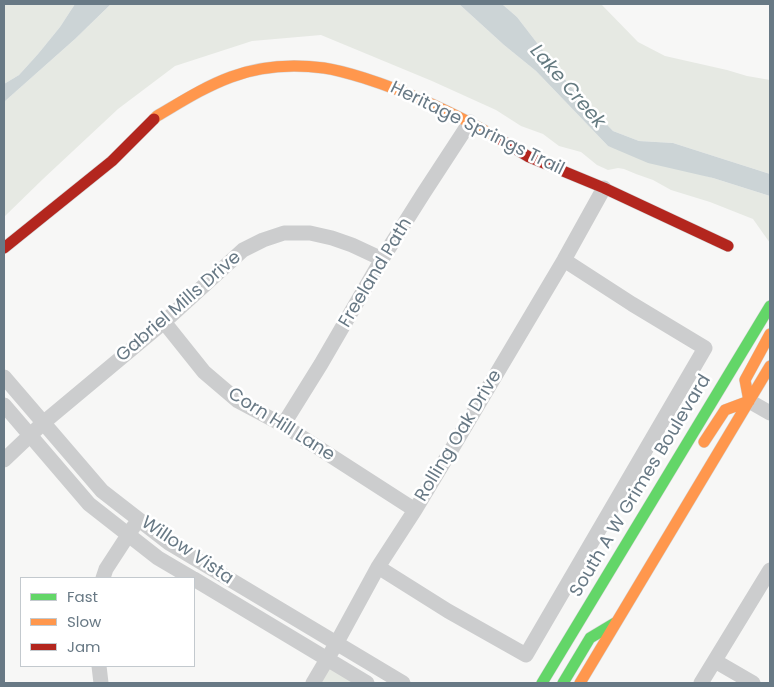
<!DOCTYPE html>
<style>
body{margin:0}
#map{position:relative;width:774px;height:687px;overflow:hidden;background:#f7f7f6;font-family:Poppins,sans-serif}
canvas{display:block}
.frame{position:absolute;inset:0;border:5px solid #687985;pointer-events:none}
.legend{position:absolute;left:20px;top:577px;width:175px;height:90px;box-sizing:border-box;background:#fff;border:1px solid #c3c9ce;margin:0;padding:6px 9px;list-style:none;font-size:15px;color:#687985}
.legend li{display:flex;align-items:center;gap:10px;height:25px}
.legend b{width:25px;border:1px solid #c3c9ce}
</style>
<div id="map">
<canvas width="774" height="687"></canvas>
<div class="frame"></div>
<ul class="legend">
<li><b style="height:6px;background:#63d668"></b>Fast</li>
<li><b style="height:6px;background:#ff974d"></b>Slow</li>
<li><b style="height:6px;background:#b3261e"></b>Jam</li>
</ul>
</div>
<script>
const context = document.querySelector('canvas').getContext('2d');
context.lineJoin = 'round';
function fill(path, color) {
  context.fillStyle = color;
  context.fill(path, 'evenodd');
}
function trace(path, color, width, dash) {
  context.strokeStyle = color;
  context.lineWidth = width;
  context.lineCap = dash ? 'butt' : 'round';
  context.setLineDash(dash || []);
  context.stroke(path);
}
function write(font, color, halo, rows, align = 'center') {
  context.font = font + ' Poppins,sans-serif';
  context.lineWidth = 5;
  context.setLineDash([]);
  context.textBaseline = 'middle';
  context.strokeStyle = halo;
  context.fillStyle = color;
  for (const [text, x, y, turn = 0] of rows) {
    context.save();
    context.translate(x, y);
    context.rotate((+turn || 0) * Math.PI / 180);
    context.textAlign = isNaN(turn) ? turn : align;
    if (halo) context.strokeText(text, 0, 0);
    context.fillText(text, 0, 0);
    context.restore();
  }
}
fill(new Path2D(`
 M4 4H75L60 27 38 54 19 75 4 84Z
 M111 4H459L504 45 536 71 608 146 713 178 770 196V243L753 219 710 202 671 190 653 180 636 174 624 169 618 168 608 170 597 165 581 152 559 146 543 134 521 126 496 110 432 81 321 35 252 41 175 66 118 109 43 179 4 217V102L75 39Z
 M502 4H601L638 42 665 56 727 70 747 76 770 80V174L673 143 639 141 613 131 571 87 517 17Z
 M331 666 362 683H319Z`), '#e6e9e3');
fill(new Path2D(`
 M75 4H111L75 39 4 102V84L19 75 38 54 60 27Z
 M459 4H502L517 17 571 87 613 131 639 141 673 143 770 174V196L713 178 648 163 608 146 536 71 504 45Z`), '#ccd4d6');
const fast = new Path2D(`
 M542 683 770 306
 M563 683 590 638 615 623`);
const slow = new Path2D(`
 M154 119 157 116C181 102 204 87 231 77 260 66 293 64 324 68 338 70 351 74 364 78 411 93 454 113 496 137
 M704 442 725 410 749 401 745 380 770 334
 M580 683 770 366`);
const jam = new Path2D(`
 M496 137 529 157 604 188 728 246
 M4 248 112 161 154 119`);
trace(fast, '#d4d5d6', 12);
trace(slow, '#d4d5d6', 12);
trace(jam, '#d4d5d6', 12);
trace(new Path2D(`
 M164 322 204 372 238 401 283 425 415 510
 M4 377 102 491 169 543 403 683
 M749 401 770 413
 M4 405 89 504 158 558 192 578
 M283 425 321 364 382 259 423 194 470 122
 M4 460 43 423 164 322 243 250 263 240 284 233H310L332 238 352 245 382 259
 M378 567 448 611 526 655 705 348 632 304 564 260
 M103 578 106 569 134 526
 M194 579 367 683
 M715 661 753 683
 M99 666 101 683
 M313 683 336 644 378 567 415 510 456 442 564 260 604 188
 M701 683 770 570`), '#cccdce', 15);
trace(fast, '#63d668', 11);
trace(slow, '#ff974d', 11);
trace(jam, '#b3261e', 11);
write('18px', '#687985', '#fff', [
 ["Heritage Springs Trail",477,129,26],
 ["Freeland Path",376,273,-59],
 ["Gabriel Mills Drive",179,307,-41],
 ["Corn Hill Lane",281,425,32],
 ["Rolling Oak Drive",459,436,-59],
 ["South A W Grimes Boulevard",641,486,-59],
 ["Willow Vista",187,551,34]
]);
write('italic 19px', '#647a80', '#fff', [
 ["Lake Creek",567,87,49]
]);
</script>
